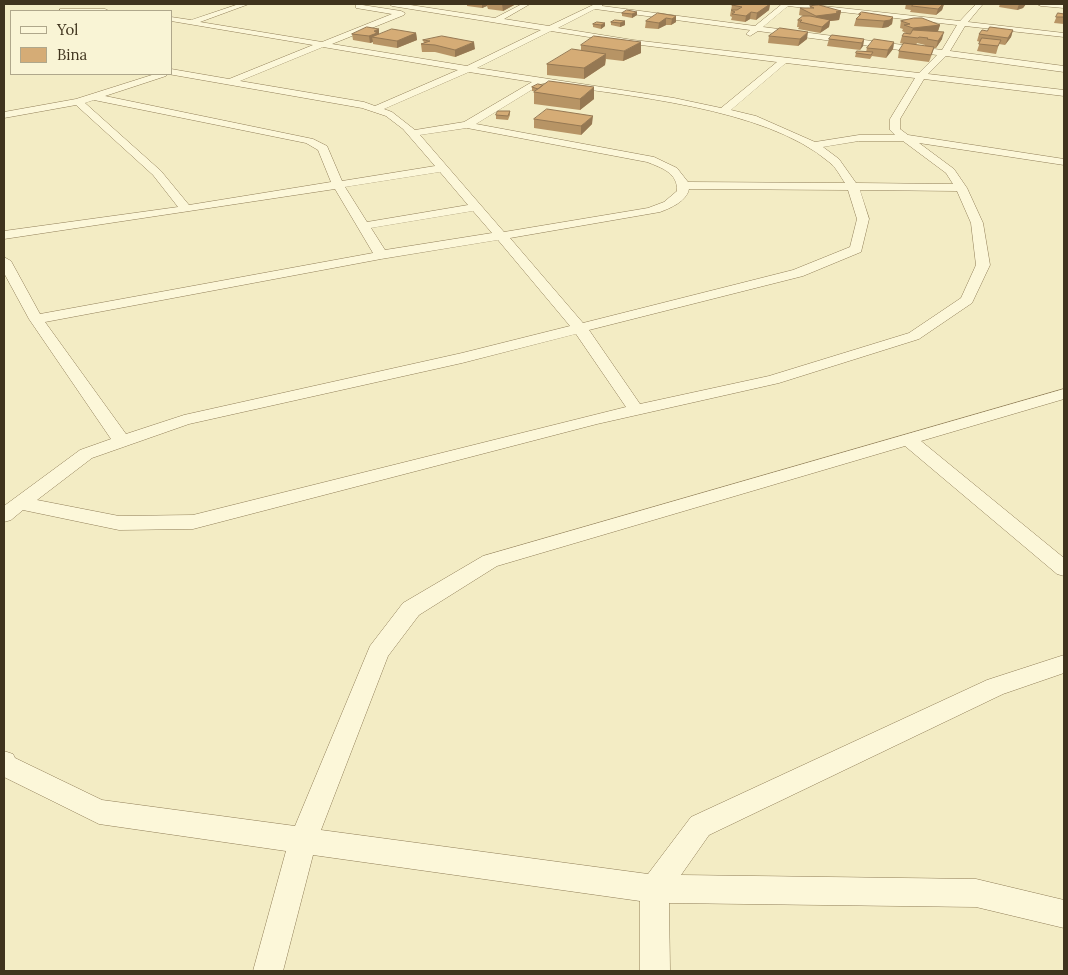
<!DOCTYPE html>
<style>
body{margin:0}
#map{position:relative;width:1068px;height:975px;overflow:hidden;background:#f3ecc4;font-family:Lora,serif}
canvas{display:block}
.frame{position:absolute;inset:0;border:5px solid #3f331d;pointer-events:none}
.legend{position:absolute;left:10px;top:10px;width:162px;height:65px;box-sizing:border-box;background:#f9f4d5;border:1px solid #afa78b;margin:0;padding:6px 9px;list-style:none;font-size:15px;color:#3f331d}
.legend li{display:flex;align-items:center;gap:10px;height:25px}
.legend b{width:25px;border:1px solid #afa78b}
</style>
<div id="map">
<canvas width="1068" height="975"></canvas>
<div class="frame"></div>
<ul class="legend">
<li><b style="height:6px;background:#fcf7d9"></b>Yol</li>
<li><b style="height:14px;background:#d5ac76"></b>Bina</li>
</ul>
</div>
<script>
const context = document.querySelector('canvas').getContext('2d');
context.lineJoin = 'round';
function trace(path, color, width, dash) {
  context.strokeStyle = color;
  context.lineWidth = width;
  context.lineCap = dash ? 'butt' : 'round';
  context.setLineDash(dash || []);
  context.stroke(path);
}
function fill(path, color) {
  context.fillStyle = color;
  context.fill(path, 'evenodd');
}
const street = new Path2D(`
 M239 4H249L200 22 322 42 392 14 356 8V4L401 11 405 13 404 15 332 44 467 66 541 30 392 6 389 4H404L495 18 522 4H530L504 19 549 26 595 4H603L602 6 755 26 782 4H805L960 21 976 4H983L968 22 1064 33V37L965 26 950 51 1064 66V72L946 56 928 74 1064 90V96L924 79 900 119V129L908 135 1064 159V165L919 143 954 169 967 188 983 223 990 265 972 303 919 339 779 383 597 424 193 529 119 530 23 510 11 520 4 522V506L80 450 111 439 29 319 4 273V257L11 261 40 314 373 253 335 189 4 239V231L178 207 153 175 76 105 4 118V112L76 99 155 74H167L166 76 105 96 313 139 327 146 342 181 435 166 403 129 386 116 362 108 168 74H171V69L229 79 313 45 171 21V17L191 20ZM788 6 957 25 942 50 763 27ZM595 9 750 30 746 34 750 36 758 31 937 55 919 73 633 40 558 28ZM551 31 633 44 777 62 721 108 674 98 477 68ZM323 47 458 70 375 106 364 102 240 81ZM786 63 915 78 890 119V130L895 135H859L815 142 756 116 731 110ZM469 72 532 82 464 122 415 130 392 112 384 109ZM543 83C625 96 765 107 829 162 836 167 840 176 845 183L688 182 677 168 654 157 476 124ZM94 100 306 143 318 150 331 182 189 205 161 171 85 103ZM467 128 647 162C662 168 678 173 677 191L664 202 648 208 504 232 420 135ZM859 141H903L946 173 953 184 856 183 839 159 823 147ZM440 172 468 205 367 222 345 187ZM689 189 848 190 857 219 850 247 793 270 583 323 510 238 660 212C671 208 687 201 689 189ZM860 190 957 191 971 223 976 265 961 298 909 333 769 376 640 404 589 330 803 276 861 252 869 219ZM473 211 492 233 385 250 371 228ZM498 240 570 326 462 353 184 415 126 434 45 322 381 259ZM576 334 626 407 193 515 119 516 37 500 92 458 189 424 462 363Z
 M1037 4H1064V8L1041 6Z
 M60 9H105L109 11H60Z
 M1064 389V399L921 441 1064 558V576L1057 574 905 446 497 566 419 615 388 656 321 830 648 874 691 817 987 680 1064 655V673L1003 694 709 835 681 875 976 879 1064 900V928L976 907 669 903 670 971H640V901L313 855 283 971H253L286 851 99 824 4 777V751L13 754 15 758 102 800 295 826 370 646 403 603 483 556Z`);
trace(street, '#907e58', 1);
fill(street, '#fcf7d9');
fill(new Path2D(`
 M467 4H516L503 11 488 9 487 6 482 8 467 6Z
 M770 4 769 10 756 20 750 19 745 22 731 20 732 17 730 16 732 5Z
 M906 4H944L942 10 936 15 910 12 911 10 905 9Z
 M1000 4H1026L1023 8 1017 10 999 7Z
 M810 6 841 11 839 20 830 21 829 27 820 33 798 29 799 27H797L798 20 803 16 799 15 800 8H810Z
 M637 12V15L632 18 622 16V13Z
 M1058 13 1064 14V24L1054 23Z
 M859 14 893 17 892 24 888 27 882 28 854 26 856 19 859 16Z
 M676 16V22L671 25H666L658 29 645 28 646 21Z
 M625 21V25L620 27 611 25V22Z
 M901 21 940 25 938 31 935 32 942 39 936 48H934L932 54 929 62 898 58 899 51 904 44 900 43 902 36 906 33 902 31 903 29 900 28ZM917 43 925 45V46L916 45Z
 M605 23V26L601 29 593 27V24Z
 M1013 30 1011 37 1005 45 999 44 996 54 977 51 980 42 977 41 979 34 987 31Z
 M416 33 417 40 397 48 373 44V42L370 43 353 40 352 34H379Z
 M769 36 807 39 798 46 768 43Z
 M829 39H864L863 46 860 50 827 46Z
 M423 40 475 49 455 57 435 52H422L421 44 424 43Z
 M894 42 893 49 886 58 872 56 870 59 855 57 856 53 866 52 867 48Z
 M581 45 641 53 623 61 606 59 605 65 584 79 547 75V64L581 50Z
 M532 87 594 99 580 110 534 104V92L535 91H532Z
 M510 111V115L508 120 496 119V115Z
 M534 119 592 124 581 135 534 128Z`), '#b79465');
fill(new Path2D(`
 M482 4H487V6L482 8Z
 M502 4H516L503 11Z
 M770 4 769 10 756 20 757 13Z
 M944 4 942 10 936 15 938 9Z
 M1019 4H1026L1023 8 1017 10Z
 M841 11 839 20 830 21 829 27 820 33 822 27 815 22 816 16Z
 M637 12V15L632 18V14Z
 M751 12 750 19 745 22 746 16Z
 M676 16V22L671 25 672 19Z
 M893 17 892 24 888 27 882 28 884 21Z
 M666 18V25L658 29 659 23Z
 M625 21V25L620 27V23Z
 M605 23V26L601 29V25Z
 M940 25 938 31 911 35 913 28Z
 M379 29V36L374 38 372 37 373 42 370 43 369 36 374 31Z
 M1013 30 1011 37 1005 45 1008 38Z
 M808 32 807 39 798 46 800 39Z
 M944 32 942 39 936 48 938 41Z
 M416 33 417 40 397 48V41Z
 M864 39 863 46 860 50 862 43Z
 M474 42 475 49 455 57V50Z
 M641 42V53L623 61 624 51Z
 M894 42 893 49 886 58 888 50Z
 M606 54 605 65 584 79V68Z
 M594 87V99L580 110V99Z
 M593 116 592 124 581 135V126Z`), '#957853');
const building = new Path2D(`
 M740 4H770L757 13 751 12 746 16 732 14 735 12 731 10H737L742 7 732 5Z
 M914 4H943L938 9 912 6Z
 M819 5 841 11 836 12 840 13 816 16 800 8H814L810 6Z
 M627 10 637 12 632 14 622 13Z
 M862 12 893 17 890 20 884 21 856 19 861 14H859Z
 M658 13 676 16 672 19 666 18 659 23 646 21Z
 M1058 13 1064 14V17H1056Z
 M803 16H810L830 20 822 27 800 22 802 20H798Z
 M914 18H922L940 25 913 28 904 25 910 24 901 21Z
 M615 20 625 21 620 23 611 22Z
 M597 22 605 23 601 25 593 24Z
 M367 27 379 29 374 31 377 33 369 36 352 34Z
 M990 27 1013 30 1008 38 979 34 982 30 987 31Z
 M780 28 808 32 800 39 769 36Z
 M392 29 416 33 397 41 372 37Z
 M913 30 944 32 938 41 927 39 928 38 919 37 918 38 902 36 904 33 910 34Z
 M832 35 864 39 862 43 829 39Z
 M442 36 474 42 455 50 435 45 421 44 430 41 423 40Z
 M594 36 641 42 624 51 581 45Z
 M982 38 1001 40 998 46 979 44Z
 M874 39 894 42 888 50 867 48Z
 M904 43 934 47 931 55 899 51Z
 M572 49 606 54 584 68 547 64Z
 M857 51 873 52 871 55 856 53Z
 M549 81 594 87 580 99 534 92Z
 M538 84 543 85 538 89 532 87Z
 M547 109 593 116 581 126 534 119Z
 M498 111H510L508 116 496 115Z`);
fill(building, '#d5ac76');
trace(building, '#957853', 1);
</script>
